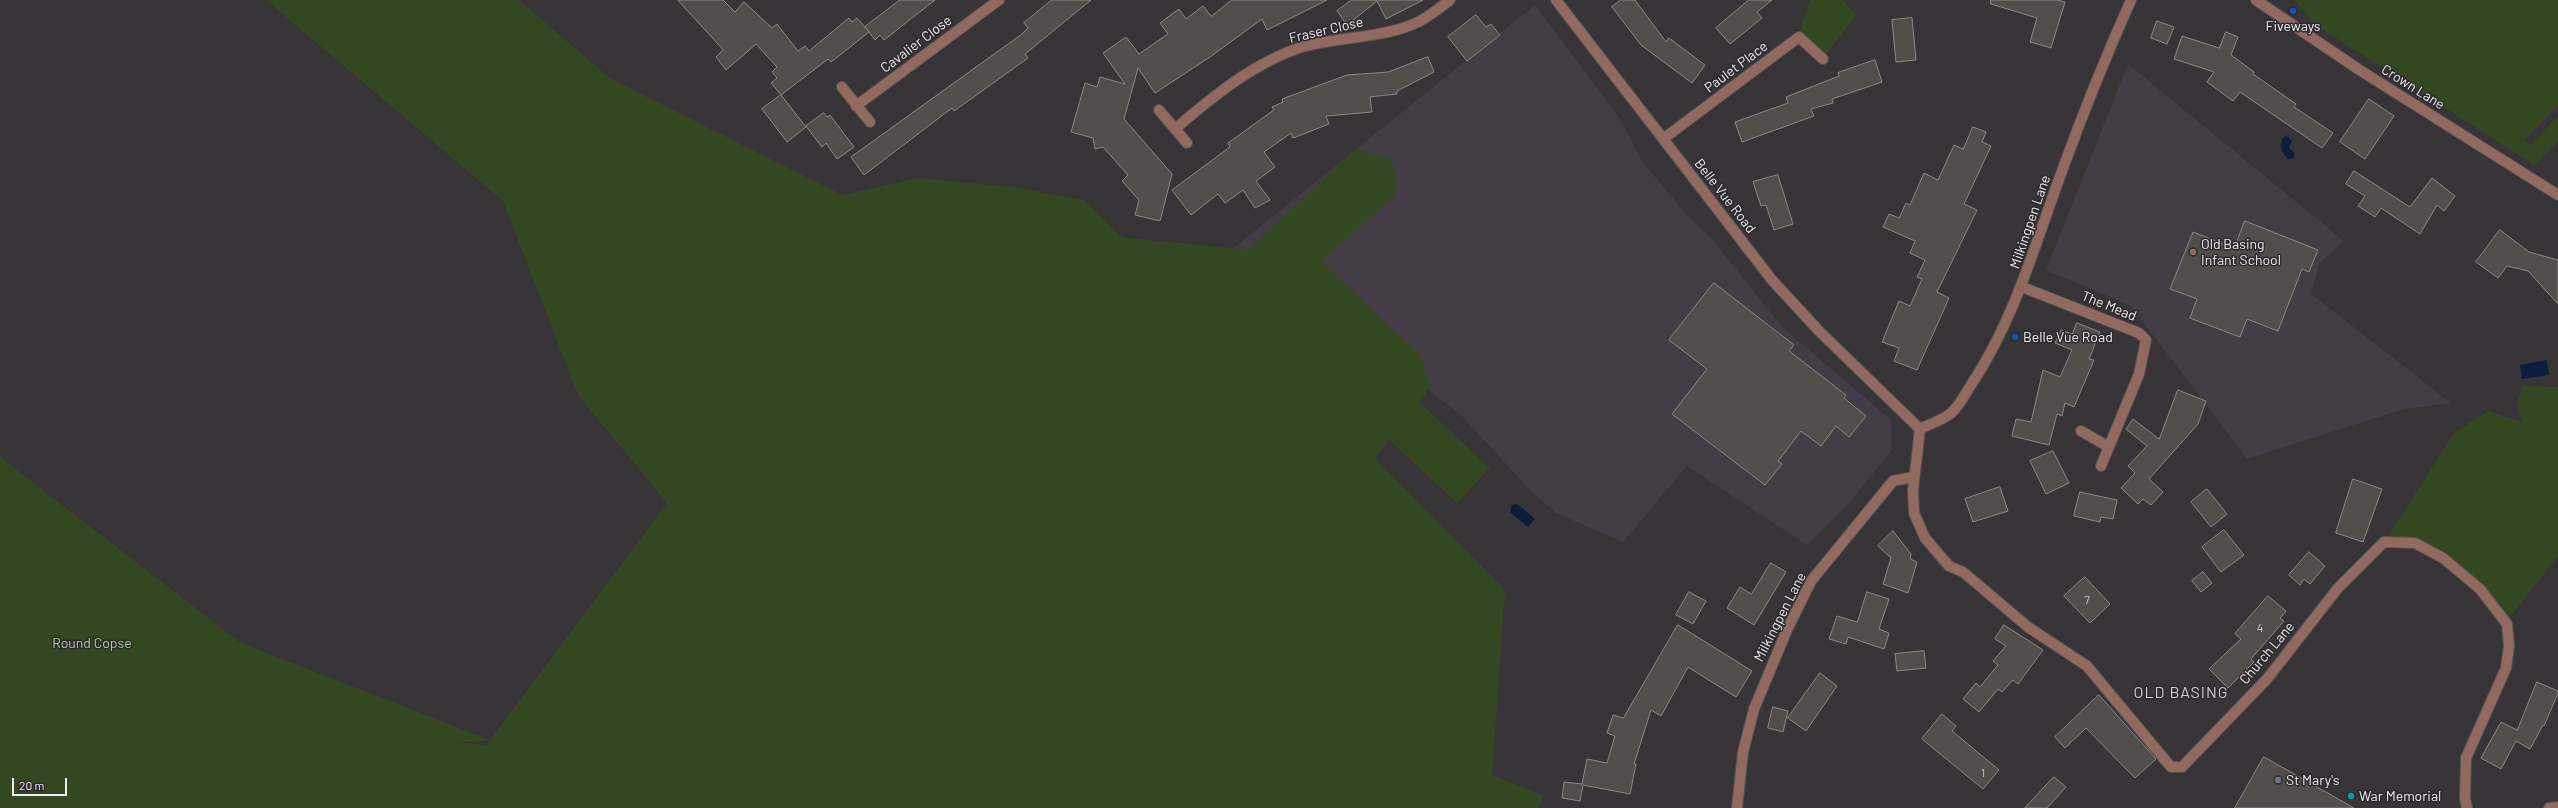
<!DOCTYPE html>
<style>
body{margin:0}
#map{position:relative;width:2558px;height:808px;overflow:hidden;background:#363437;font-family:Barlow,sans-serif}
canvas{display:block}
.scale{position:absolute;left:12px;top:778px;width:55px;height:18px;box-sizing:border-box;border:2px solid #eeecef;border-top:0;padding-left:5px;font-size:12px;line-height:14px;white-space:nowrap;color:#eeecef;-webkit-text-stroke:3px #2c2a2d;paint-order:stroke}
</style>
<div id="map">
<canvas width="2558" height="808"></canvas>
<div class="scale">20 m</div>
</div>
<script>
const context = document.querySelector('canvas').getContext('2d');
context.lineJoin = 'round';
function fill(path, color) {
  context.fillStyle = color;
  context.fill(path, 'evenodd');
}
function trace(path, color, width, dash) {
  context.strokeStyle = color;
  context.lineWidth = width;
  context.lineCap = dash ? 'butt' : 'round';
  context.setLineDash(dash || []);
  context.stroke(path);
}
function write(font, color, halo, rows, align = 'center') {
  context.font = font + ' Barlow,sans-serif';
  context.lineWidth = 3;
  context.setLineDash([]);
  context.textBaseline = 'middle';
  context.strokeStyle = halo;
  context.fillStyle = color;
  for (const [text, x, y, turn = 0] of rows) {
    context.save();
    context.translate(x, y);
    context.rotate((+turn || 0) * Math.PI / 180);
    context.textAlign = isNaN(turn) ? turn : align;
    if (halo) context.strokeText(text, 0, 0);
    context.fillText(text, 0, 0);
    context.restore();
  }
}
fill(new Path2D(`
 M1535 5 1620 119 1641 160 1686 214 1712 239 1783 328 1891 420 1892 450 1849 503 1807 545 1687 466 1623 542 1556 513 1528 488 1460 414 1287 283 1231 250Z
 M2128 64 2344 241 2320 263 2311 294 2451 403 2404 409 2247 459 2131 306 2046 270Z`), '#423c45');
fill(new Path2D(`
 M266 0H519L611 79 842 195 918 178 1013 187 1085 200 1122 237 1248 250 1355 149 1391 159 1397 186 1394 197 1322 261 1422 357 1426 377 1433 384 1419 402 1490 468 1457 503 1389 440 1375 458 1505 590 1492 775 1543 796 1539 808H0V457L241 643 490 740 667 503 578 395 503 201ZM489 741 486 745 456 742H457Z
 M1810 0H1843L1856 15 1822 60 1798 37Z
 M2295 0H2558V106L2524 140 2530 145 2558 116V141L2534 165 2314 24Z
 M2523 386 2558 387V556L2507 621 2481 587 2416 541H2385L2454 433 2488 411 2522 422 2517 403Z`), '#344723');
fill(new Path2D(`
 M2286 135 2292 141 2289 148 2294 152V158L2289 159C2281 153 2277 143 2286 135Z
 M2547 360 2549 375 2522 379 2520 365Z
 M1517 504 1535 519 1528 527 1510 512 1512 505Z`), '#0d1c3b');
const building = new Path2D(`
 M678 0H723L735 12 744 2 772 28 777 24 798 51 805 46 809 51 849 18 852 22 857 18 869 32 831 62 828 59 781 95 771 83 777 78 772 72 777 67 756 44 726 70 716 57 723 50Z
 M900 0H935L884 40 880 35 875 40 865 27Z
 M1052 0H1091L1025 54 1028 58 954 111 952 108 864 175 851 157 1022 34 1028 28 1024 23Z
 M1232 0H1327L1267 30 1262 19 1210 57 1155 93 1138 68 1124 119 1172 174 1160 221 1135 215 1139 200 1122 181 1128 175 1103 147 1095 149 1093 138 1071 132 1085 83 1097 87 1100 77 1125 84 1103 53 1126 37 1139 54 1168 34 1160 23 1179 9 1186 19 1203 6 1211 16Z
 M1352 0H1423L1386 19 1377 1 1347 25 1337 11Z
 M1621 0H1635L1666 42 1669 38 1705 65 1692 83 1641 45 1612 7Z
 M1749 0H1772L1757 12 1762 18 1730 44 1716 28Z
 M1991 0H2057L2065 2 2051 48 2030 42 2037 18 1991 4Z
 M1476 15 1486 27 1491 24 1500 35 1467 61 1448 37Z
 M1912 18 1916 60 1896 62 1892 20Z
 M2157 21 2174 27 2167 44 2151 38Z
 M2226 32 2238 37 2231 55 2254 72 2253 74 2296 104 2294 107 2333 133 2322 148 2240 92 2233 101 2207 82 2214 72 2174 59 2182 36 2219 48Z
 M1428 57 1434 72 1397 91V94L1370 97 1372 112 1326 116 1329 124 1293 138 1291 133 1264 152 1275 167 1256 181 1270 200 1255 208 1243 190 1225 203 1218 194 1191 215 1172 190 1230 147 1228 143 1274 110 1272 107 1283 102 1282 99 1347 75 1388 72Z
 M1875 60 1882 82 1832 99 1833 103 1811 109 1814 116 1742 142 1735 122 1788 103 1786 97 1839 76 1838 73Z
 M781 95 806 127 787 142 762 109Z
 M2369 99 2394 116 2365 159 2340 142Z
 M824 113 827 117 830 115 854 147 837 159 826 143 822 147 806 126Z
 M1973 127 1986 132 1982 142 1991 146 1964 204 1977 210 1937 292 1949 298 1917 370 1894 361 1899 348 1882 342 1899 301 1910 306 1922 279 1917 277 1925 260 1910 253 1915 241 1883 227 1889 214 1899 218 1906 203 1910 205 1924 173 1938 180 1954 145 1963 149Z
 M2354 171 2410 207 2432 178 2455 196 2444 211 2437 205 2420 234 2381 208 2375 217 2358 206 2365 196 2346 184Z
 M1778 175 1793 224 1774 230 1766 205 1761 206 1753 182Z
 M2245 221 2318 250 2309 272 2302 269 2278 331 2247 319 2240 337 2190 318 2197 299 2170 289 2193 232 2234 248Z
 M2500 230 2529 252 2558 260V304L2528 271 2507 266 2498 278 2476 262Z
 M1714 283 1794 345 1789 351 1846 395 1844 398 1866 416 1849 437 1836 426 1821 446 1801 431 1778 461 1782 464 1765 485 1672 414 1707 369 1669 340Z
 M2077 323 2100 332 2089 359 2094 360 2074 407 2065 403 2062 416 2057 414 2049 445 2012 436 2016 419 2031 422 2043 370 2060 377 2072 350 2055 343 2061 330 2072 334Z
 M2178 390 2206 401 2198 424 2149 479 2163 492 2151 505 2143 499 2138 504 2121 488 2135 473 2128 466 2147 446 2126 429 2133 419 2159 439Z
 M2053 451 2069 483 2046 494 2030 461Z
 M2353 479 2382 489 2363 542 2336 533Z
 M2000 487 2008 511 1973 522 1965 499Z
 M2207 489 2227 514 2211 527 2191 502Z
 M2080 492 2117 500 2113 519 2101 517 2100 522 2074 516Z
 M2224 530 2244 555 2221 572 2202 547Z
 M1893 531 1911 554 1910 559 1917 562 1908 593 1883 584 1891 558 1878 546Z
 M2309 552 2325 566 2310 584 2304 579 2300 585 2289 575Z
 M1771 563 1786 572 1754 625 1727 608 1740 587 1751 594Z
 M2203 572 2212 583 2201 592 2192 581Z
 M2085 577 2110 604 2090 623 2064 596Z
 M1689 592 1706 601 1693 624 1676 615Z
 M1867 592 1889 599 1879 629 1889 633 1884 649 1848 637 1846 644 1829 639 1837 616 1857 622Z
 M2268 596 2286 611 2280 618 2284 621 2251 659 2254 662 2228 688 2209 669 2241 639 2235 634Z
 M1678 625 1752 671 1736 697 1688 667 1661 716 1651 710 1634 764H1636L1630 794 1583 785 1580 801 1562 798 1564 782 1582 784 1587 759 1607 763 1615 736 1607 733 1613 715 1623 718Z
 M2004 625 2043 650 2018 684 2013 680 2002 692 1998 689 1979 712 1963 699 1976 683 1980 687 1998 665 1993 661 2006 646 1995 639Z
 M1924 651 1926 668 1897 671 1895 654Z
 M1820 673 1837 686 1806 731 1788 718Z
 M2537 682 2558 691V693L2544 726 2543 725 2530 749 2516 741 2501 769 2481 758 2501 722 2517 730Z
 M2099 695 2156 759 2135 778 2086 728 2065 748 2055 737Z
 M1773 707 1788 711 1783 732 1768 728Z
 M1942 714 1956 726 1952 731 1999 770 1983 789 1922 739Z
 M2264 757 2354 808H2235Z
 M2054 777 2066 787 2047 808H2025Z`);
fill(building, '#514d4a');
trace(building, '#8d8885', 1);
const street = new Path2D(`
 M1556 0 1772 280 1819 331 1920 429
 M2256 0 2358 69 2558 195
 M842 87 870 122
 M856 106 999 0
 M1159 110 1187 143
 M1175 129C1212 97 1255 62 1302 47 1340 36 1385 39 1420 21 1431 15 1441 7 1450 0
 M1663 139 1799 37 1823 59
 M2022 287 2139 333 2146 340 2139 374 2101 466
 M1920 429 1913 490 1914 513 1925 538 1949 566 1963 572 2028 627 2087 666 2171 767H2182L2267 679 2338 588 2384 542 2415 543 2443 558 2480 589 2507 624 2509 646 2506 668 2466 758 2465 799 2467 808
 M1920 429C1930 424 1942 420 1950 414 1959 407 1965 394 1971 385 2015 319 2035 244 2062 171 2083 113 2106 56 2131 0
 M2081 431 2109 447
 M1737 808 1743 752 1754 709 1787 630 1811 581 1893 481 1913 477
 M2549 808 2558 807`);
trace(street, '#535154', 12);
trace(street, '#92695e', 10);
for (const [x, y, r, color] of [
 [2293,11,4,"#1a4fb4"],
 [2193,252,4,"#8d6e63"],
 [2015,337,4,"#1a4fb4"],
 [2278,780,4,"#6b7280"],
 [2351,796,4,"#0f9aa8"]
]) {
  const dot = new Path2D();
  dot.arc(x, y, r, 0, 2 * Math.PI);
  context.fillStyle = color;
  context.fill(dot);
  trace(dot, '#2c2a2d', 1.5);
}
write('12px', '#c7c4c6', null, [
 ["7",2087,600],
 ["4",2260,628],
 ["1",1983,773]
]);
write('14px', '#eeecef', '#2c2a2d', [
 ["Fiveways",2293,26,"center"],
 ["Old Basing",2201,244],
 ["Infant School",2201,260],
 ["Belle Vue Road",2023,337],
 ["St Mary's",2286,780],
 ["War Memorial",2359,796]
], 'left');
write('14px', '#eeecef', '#2c2a2d', [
 ["Fraser Close",1326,30,-13],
 ["Cavalier Close",916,44,-37],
 ["Paulet Place",1736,67,-37],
 ["Crown Lane",2413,87,32],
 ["Belle Vue Road",1725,196,52],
 ["Milkingpen Lane",2030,222,-71],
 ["The Mead",2109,306,22],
 ["Milkingpen Lane",1780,617,-63],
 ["Church Lane",2267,653,-50]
]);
write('14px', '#afd293', '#2c2a2d', [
 ["Round Copse",92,643]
]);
context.letterSpacing = '1px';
write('16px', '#d0cdd2', '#2c2a2d', [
 ["OLD BASING",2181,693]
]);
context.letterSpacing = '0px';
</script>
